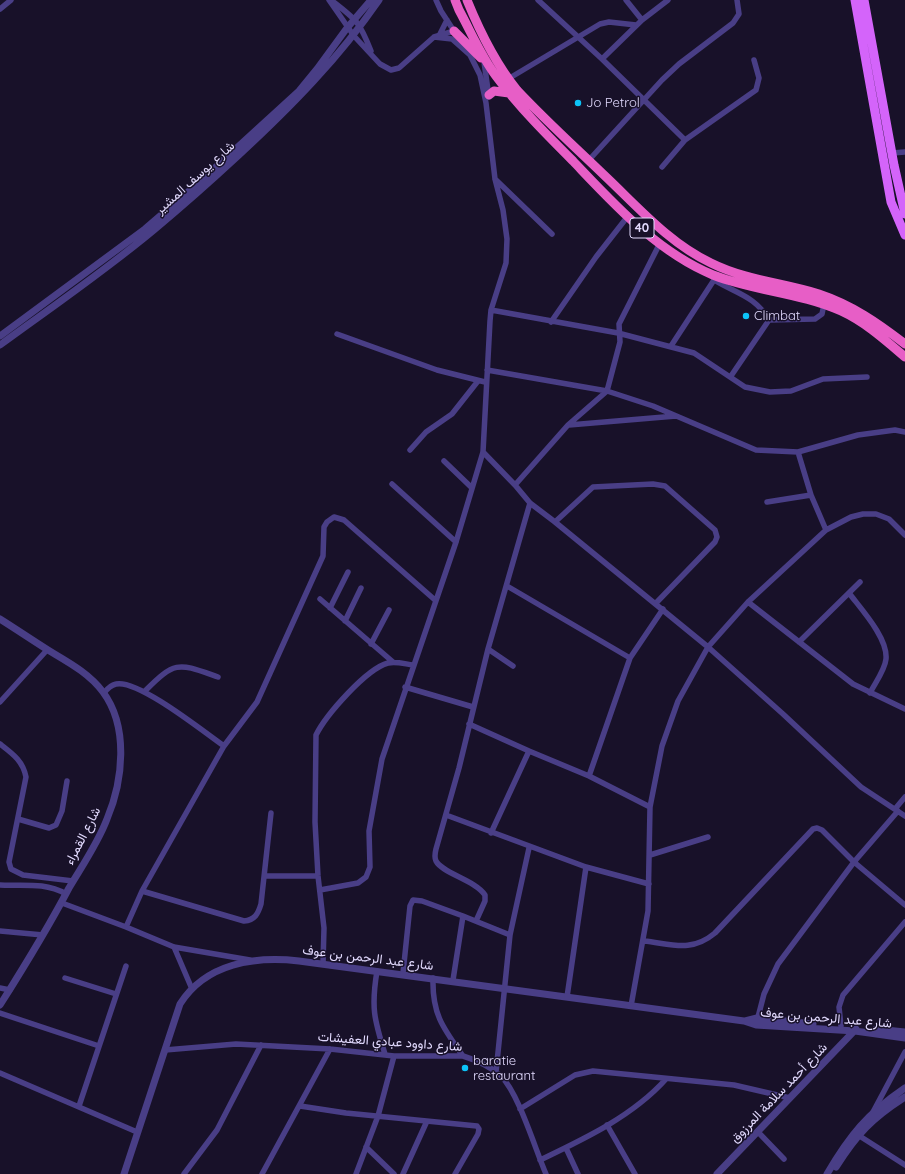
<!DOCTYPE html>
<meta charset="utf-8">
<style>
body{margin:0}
canvas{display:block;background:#181129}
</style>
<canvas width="905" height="1174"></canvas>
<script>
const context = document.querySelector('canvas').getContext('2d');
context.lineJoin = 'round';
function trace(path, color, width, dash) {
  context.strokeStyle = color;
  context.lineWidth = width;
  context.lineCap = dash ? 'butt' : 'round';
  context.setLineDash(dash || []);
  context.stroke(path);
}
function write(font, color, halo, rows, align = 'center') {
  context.font = font + ' Quicksand,Vazirmatn,sans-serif';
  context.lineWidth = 3;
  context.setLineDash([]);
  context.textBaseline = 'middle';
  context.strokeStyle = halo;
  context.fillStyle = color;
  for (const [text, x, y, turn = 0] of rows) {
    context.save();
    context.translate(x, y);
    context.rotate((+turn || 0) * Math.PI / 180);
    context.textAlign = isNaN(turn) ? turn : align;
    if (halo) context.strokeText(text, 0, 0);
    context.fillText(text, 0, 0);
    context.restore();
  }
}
trace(new Path2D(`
 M329 0 354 36 380 64 391 70 399 68 434 37 454 31 441 11 436 0
 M331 0C357 20 359 21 371 51
 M538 0 602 59 685 140
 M626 0 642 20
 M0 9 11 0
 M440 34 447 20
 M602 59 642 20 668 0
 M484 62 489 97
 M508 79 600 24 609 22 636 25
 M892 153 905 152
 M589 160 662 80 679 64 733 23 739 14 737 0
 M662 167 685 140 756 90 759 78 754 60
 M495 179 552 234
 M714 280C737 294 755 296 769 320
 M491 310 618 333 694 353 745 387 770 392 791 391 823 379 867 377
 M551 322 596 257 628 216
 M337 334 437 370 485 382
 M671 346 714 280 713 275
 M487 370 607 391 653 406 756 450 798 452 858 435 895 430 905 432
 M731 376 769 320 815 319 822 314 824 304
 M569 425 676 416
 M410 450 426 432 452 414 478 381
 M483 452 515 485 530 503 555 522 708 647 783 714 861 787 905 816
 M798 452 811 495 826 530
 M444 461 471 487
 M392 484 456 542
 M515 485 568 425 607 391 620 342 619 324 660 243
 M767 502 811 495
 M555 522 593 487 653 484 665 486 715 530 717 537 715 542 656 603
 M507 586 630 658
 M849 593C861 609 888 638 886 659 885 670 875 683 870 693
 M320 599 393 662
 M748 602 853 684 905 709
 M330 608 348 572
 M345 621 361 588
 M799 642 860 582
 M371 644 389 610
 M488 649 513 666
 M405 687 473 707
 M145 691C176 660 178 663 218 677
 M104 693C107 689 111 685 116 684 138 679 204 732 224 746
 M0 702 47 650
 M469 724 529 751 589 776 650 807
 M0 744C13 754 23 761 26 777L9 862 11 869 23 875 73 881
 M589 776 630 658 663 609
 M895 809 905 797
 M446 815 586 867 649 884
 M18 819 49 828 56 825 62 811 67 781
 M491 833 529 751
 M650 855 708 837
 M265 876H318
 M0 885C23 886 45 882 66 894
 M320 890 358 883 366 877 370 867 369 831 382 759 456 542 483 452 490 321 491 310 506 263 507 239 503 210 495 179 486 103 480 75 470 55 452 39 434 37
 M142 891 244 921C255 920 258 914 261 904L271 813
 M62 903 126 927 174 947 250 960
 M476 921 485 901V895C475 880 442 873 436 861 434 857 435 853 436 849L459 768 488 649 530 503
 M126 927 142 891 224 746 257 702 323 556 324 527 327 522 334 517 344 520 435 600
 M0 931 43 935
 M644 941C672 944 691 953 715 933L813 829 817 828 822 830 854 862 905 905
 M174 947 192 989
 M323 964 324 928 318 876 315 822 316 735C326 715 366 669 388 663 396 661 405 664 413 665
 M377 971C371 1007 374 1019 385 1054
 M403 973 410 906 413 900 422 901 463 916
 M65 978 116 994
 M433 978C432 1014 443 1028 463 1056
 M453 980 463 916 510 935
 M0 988 10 990
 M567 997 586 867
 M631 1006 648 911 650 807 662 746 678 701 708 647 748 602 826 530 851 517 863 514H876L889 519 905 535
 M0 1013 99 1046
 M757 1021 764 994 778 964 854 862 898 811
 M841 1026 839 1007 843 995 905 922
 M165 1050 236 1044 330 1049 394 1056H463C476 1060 491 1067 501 1076 519 1094 535 1149 546 1174
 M496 1072 510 935 529 848
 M0 1073 137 1132
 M79 1106 126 966
 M300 1106 346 1113 477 1126 479 1129 478 1134 455 1174
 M520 1109 575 1075 593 1071 734 1085 790 1098
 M873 1112 905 1052
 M607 1125 635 1174
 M758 1132 784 1159
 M858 1135 905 1165
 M366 1147 394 1174
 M566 1148 578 1174
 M540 1160C584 1139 633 1116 666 1079
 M184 1174 217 1130 261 1045
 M262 1174 330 1049
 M356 1174 378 1116 394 1056
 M403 1174 427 1121`), '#493e86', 5.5);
trace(new Path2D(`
 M0 336 145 229 195 186 299 91 317 69 347 28 371 0
 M0 345C52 307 106 270 155 229 184 205 212 180 239 155 291 107 339 58 379 0
 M0 619C16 629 32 640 48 650 68 662 89 673 103 692 129 727 123 781 107 819 98 843 82 866 69 888 48 928 24 967 0 1005
 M745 1021 757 1018 813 1024
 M876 1029 905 1032
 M836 1167C857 1134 872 1118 905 1097
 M124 1174 180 1004C206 963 255 956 299 961L744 1021 756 1025 855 1031 905 1038
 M717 1174 856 1029
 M827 1174C850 1135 867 1114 905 1088`), '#493e86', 7);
trace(new Path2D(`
 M855 0 891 202 905 235
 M864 0 894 165 905 214`), '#d464fa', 9);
trace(new Path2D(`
 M455 0 459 10C471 32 481 56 496 76 519 107 546 134 573 161 614 204 657 252 713 275 754 291 801 293 841 311 865 322 885 340 905 357
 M467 0C480 32 495 63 517 90 545 120 575 147 604 175 638 207 669 243 711 263 745 280 784 283 819 294 852 305 878 323 905 344
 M454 31 481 58
 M489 95 494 91 509 93`), '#e75ec6', 9);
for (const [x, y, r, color] of [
 [578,103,4,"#0cc4f8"],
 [746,316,4,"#0cc4f8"],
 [465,1068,4,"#0cc4f8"]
]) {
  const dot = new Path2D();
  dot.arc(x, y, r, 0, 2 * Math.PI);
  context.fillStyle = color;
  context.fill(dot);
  trace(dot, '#181129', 1.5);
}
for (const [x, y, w] of [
 [642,228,24]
]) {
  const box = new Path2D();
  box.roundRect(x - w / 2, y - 10, w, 20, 3);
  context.fillStyle = '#181129';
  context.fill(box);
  trace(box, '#e2dafe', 1);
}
write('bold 12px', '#e2dafe', null, [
 ["40",642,228]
]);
write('13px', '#e2dafe', '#181129', [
 ["Jo Petrol",586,103],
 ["Climbat",754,316],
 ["baratie",473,1061],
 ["restaurant",473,1076]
], 'left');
write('13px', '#e2dafe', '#181129', [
 ["شارع يوسف المشير",195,178,-42],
 ["شارع القمراء",83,836,-63],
 ["شارع عبد الرحمن بن عوف",368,958,7],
 ["شارع عبد الرحمن بن عوف",826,1018,5],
 ["شارع داوود عبادي العفيشات",390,1042,4],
 ["شارع أحمد سلامة المرزوق",779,1093,-46]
]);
</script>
